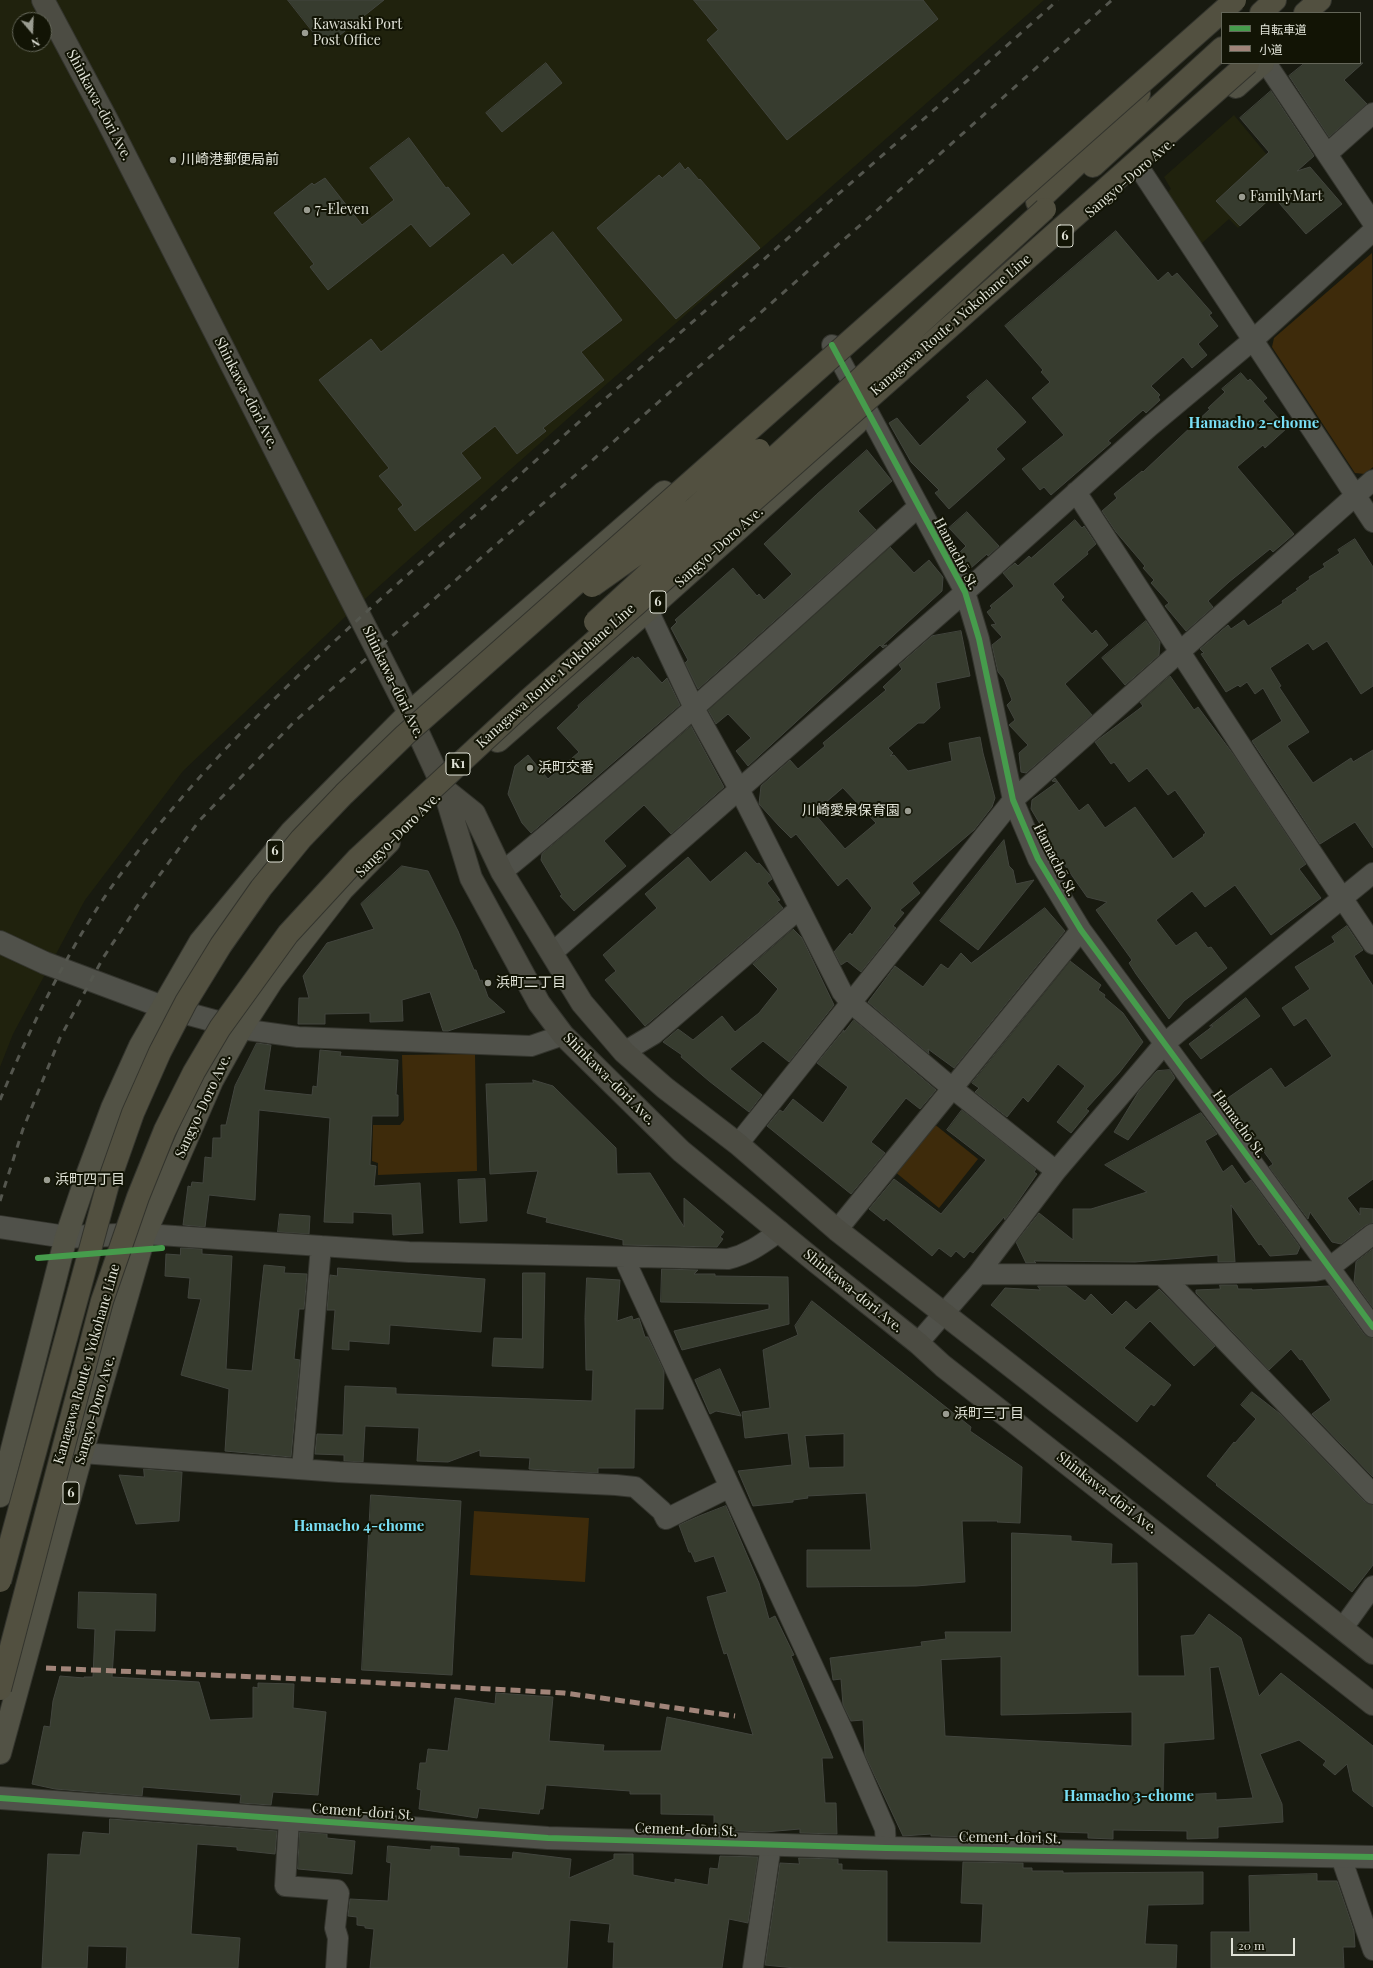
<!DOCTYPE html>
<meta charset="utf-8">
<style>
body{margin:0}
#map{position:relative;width:1373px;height:1968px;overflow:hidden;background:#181a10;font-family:"Playfair Display","Noto Sans JP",serif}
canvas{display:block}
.legend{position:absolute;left:1221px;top:12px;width:140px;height:52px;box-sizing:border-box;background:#121405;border:1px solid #646659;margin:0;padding:5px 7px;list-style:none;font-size:12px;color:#e0e2d7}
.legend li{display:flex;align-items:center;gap:8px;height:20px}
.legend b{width:20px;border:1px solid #646659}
.north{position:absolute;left:12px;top:12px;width:40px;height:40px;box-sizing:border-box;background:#121405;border:1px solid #646659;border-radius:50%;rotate:161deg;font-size:11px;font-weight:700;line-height:16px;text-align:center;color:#e0e2d7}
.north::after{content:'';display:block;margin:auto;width:14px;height:18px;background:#9a9c91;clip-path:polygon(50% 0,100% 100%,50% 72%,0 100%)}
.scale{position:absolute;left:1231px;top:1938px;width:64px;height:18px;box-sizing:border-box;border:2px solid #e0e2d7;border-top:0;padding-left:5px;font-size:12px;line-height:14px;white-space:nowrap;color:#e0e2d7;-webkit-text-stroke:3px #121405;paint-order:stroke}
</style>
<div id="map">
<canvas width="1373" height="1968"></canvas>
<ul class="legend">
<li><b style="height:5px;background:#469c4c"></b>自転車道</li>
<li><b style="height:5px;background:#a18479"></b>小道</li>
</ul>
<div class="north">N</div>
<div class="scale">20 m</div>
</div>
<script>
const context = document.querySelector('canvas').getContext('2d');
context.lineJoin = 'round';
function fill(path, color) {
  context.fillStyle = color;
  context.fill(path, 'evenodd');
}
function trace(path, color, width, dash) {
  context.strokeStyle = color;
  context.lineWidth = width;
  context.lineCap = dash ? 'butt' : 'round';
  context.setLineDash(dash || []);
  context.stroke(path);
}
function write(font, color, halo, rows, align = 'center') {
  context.font = font + ' "Playfair Display","Noto Sans JP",serif';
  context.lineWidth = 4;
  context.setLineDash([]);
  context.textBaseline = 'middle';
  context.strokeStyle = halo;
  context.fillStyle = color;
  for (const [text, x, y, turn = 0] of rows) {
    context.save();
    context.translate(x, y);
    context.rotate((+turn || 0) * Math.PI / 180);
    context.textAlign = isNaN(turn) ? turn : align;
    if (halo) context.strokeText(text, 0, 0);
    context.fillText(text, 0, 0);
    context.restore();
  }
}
fill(new Path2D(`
 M0 0H1044L609 382 396 571 345 617 183 771 85 900 13 1034 0 1067ZM20 20H44V44H20Z
 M1234 115 1277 167 1278 193 1238 228 1229 219 1201 244 1167 193 1171 189 1164 177Z`), '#20220d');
fill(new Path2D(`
 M1372 253 1373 467 1365 474 1355 473 1272 347 1274 338Z
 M475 1054 477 1171 378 1175V1163L372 1161 373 1125H400L404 1120 402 1055Z
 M933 1123 978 1159 939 1208 894 1171Z
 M474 1511 589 1518 585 1582 470 1575Z`), '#3e2b0b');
const building = new Path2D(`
 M288 0H384L325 47Z
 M694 0H923L938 19 787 140 707 40 718 30Z
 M546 63 562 83 502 132 486 113Z
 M1305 63H1363L1344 80 1367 104 1329 137 1289 76Z
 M1271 91 1314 156 1297 171 1310 167 1342 204 1306 234 1273 196 1240 226 1216 201 1269 152 1240 118Z
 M409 138 446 188 448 187 470 214 430 247 411 224 328 290 310 267 314 264 274 213 312 183 314 185 325 178 362 225 394 200 370 168Z
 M680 163 685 170 688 167 699 180 700 179 760 248 676 319 597 228 659 175 662 178Z
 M1116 231 1158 281 1168 272 1172 277 1177 273 1212 313 1209 315 1218 326 1198 344 1207 355 1192 368 1183 357 1151 386 1160 395 1158 397 1160 400 1146 413 1143 410 1108 441 1111 443 1051 495 1044 487 1040 490 1022 469 1064 435 1032 398 1050 382 1041 372 1043 370 1005 326Z
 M553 232 622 320 581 352 604 380 543 428 546 431 517 454 495 426 461 453 481 478 415 531 398 509 403 505 379 476 389 468 319 380 371 339 381 352 503 254 512 265Z
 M1241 373 1248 381 1250 379 1267 398 1263 401 1287 428 1265 448 1263 445 1237 467 1294 534 1273 552 1270 549 1229 582 1208 601 1213 607 1186 631 1165 606 1169 603 1151 583 1154 580 1143 568 1145 566 1116 532 1102 511 1117 498 1114 494 1142 471 1143 472 1210 409 1208 408 1225 392 1222 389Z
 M987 380 1026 422 996 449 1005 459 949 509 935 493 939 490 911 462 889 423 897 418 920 446 970 400 967 397Z
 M867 450 892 481 858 511 876 530 698 689 685 663 688 660 671 628 677 622 675 620 733 568 757 596 759 594 764 600 792 574 764 544 816 495Z
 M967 512 999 546 988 556 987 554 971 568 964 567 958 554 966 546 949 528Z
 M1075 520 1082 528 1084 526 1096 544 1087 552 1088 554 1053 584 1064 597 1061 600 1092 634 1096 630 1108 645 1065 684 1092 715 1026 773 1021 772 1019 753 1028 745 1009 725 1015 720 1007 705 1012 700 1004 679 998 672 992 645 1002 637 991 625 996 624 987 612 992 608 990 606 1014 586 1003 573 1015 563 1018 566 1029 556 1031 558Z
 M1355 539 1373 567V686L1361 694 1327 641 1313 650 1308 643 1270 668 1281 686 1279 687 1309 732 1287 746 1313 783 1351 758 1353 762 1373 750V848L1355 822 1320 844 1252 741 1282 721 1263 688 1255 694 1247 682 1240 687 1238 685 1226 692 1201 654 1204 653 1200 649 1228 625 1231 629 1244 620 1248 626 1283 603 1282 601 1298 590 1296 589 1310 579 1309 577 1325 567 1323 564 1340 553 1338 550Z
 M890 547 914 573 929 560 943 577 942 591 882 646 887 645 883 648 880 645 748 766 736 751 751 738 728 714 716 724 708 710Z
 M1146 621 1160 642 1159 655 1125 685 1102 658Z
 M961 631 970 676 936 683 940 708 924 723H918L888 748 893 753 890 756 894 755 908 771 952 761 949 743 980 737 983 753 995 798 992 807 974 830 912 883 920 893 900 910 904 913 893 926 896 928 861 972 847 961 841 965 834 952 850 933 852 935 872 908 847 878 838 886 796 834 791 838 779 826 759 804 761 786 790 760 798 769 825 746 823 743 886 690 883 687 902 669 899 665 932 636ZM843 788 876 823 845 849 814 813Z
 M633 657 635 659 638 657 662 683 667 678 680 705 531 833 522 823 508 794 515 766 528 755 548 779 579 752 557 728 579 707 578 706Z
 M1170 676 1194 710 1198 707 1233 754 1306 864 1299 869 1321 898 1271 935 1235 885 1205 907 1192 891 1156 920 1176 946 1196 932 1208 948 1211 947 1227 968 1184 1001 1169 1019 1136 974 1129 963 1132 960 1096 910 1107 902 1087 897 1047 840 1050 841 1031 809 1032 800 1057 782 1052 781 1055 778 1079 811 1088 804 1105 828 1135 807 1173 859 1204 836 1203 835 1206 833 1175 790 1168 795 1147 768 1129 782 1114 762 1111 764 1095 742 1143 706 1140 702Z
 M691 726 724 787 671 834 644 805 604 841 626 866 574 911 560 896 562 895 541 860 542 854Z
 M1004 840 1009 866 1013 870 1016 884 1034 880 978 950 940 921Z
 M746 852 757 864 759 863 770 875 772 879 767 883 780 900 777 901 783 908 645 1026 605 980 616 971 603 955 657 908 645 894 688 857 710 882Z
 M402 866 428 871 458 931 474 970H476L480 981 482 980 488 997 505 1012 448 1031H443L430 992 402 1000 403 1021 370 1022V1013L325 1014V1024H298L299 998H309L303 976 327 943 374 929 361 904Z
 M1045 908 1065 931 954 1068 928 1049 929 1054 868 1002 895 966 923 987 941 964 948 969 961 953 971 963Z
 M1347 926 1363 950 1354 956 1373 986V1179L1347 1198 1360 1215V1208L1373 1209V1223L1366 1225 1341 1244 1332 1242 1310 1212 1308 1219 1269 1167 1273 1164 1241 1121 1237 1123 1222 1102 1271 1068 1285 1088 1332 1056 1306 1018 1294 1026 1282 1008 1310 989 1295 967 1335 942 1332 937Z
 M793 929 802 938 834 1005 789 1062 763 1041 730 1069 762 1095 749 1112 709 1081 681 1057 682 1055 663 1042 678 1029 693 1040 722 1016 735 1032 759 1013 778 989 753 964Z
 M1070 961 1101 985 1098 990 1105 995 1104 997 1123 1013 1143 1042 1119 1073 1086 1109 1089 1111 1071 1133 1057 1122 1085 1086 1058 1064 1028 1102 1023 1097 1007 1117 975 1092 979 1088 972 1083Z
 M1246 998 1260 1016 1201 1059 1189 1044 1213 1026H1210Z
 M854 1020 936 1090 920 1109 906 1098 871 1142 885 1153 851 1194 767 1126 780 1110 783 1112 793 1099 823 1123 848 1087 817 1063 844 1030V1032Z
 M257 1043 271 1045 264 1090 312 1095 313 1086 317 1087 320 1050 341 1052 340 1056 398 1060 396 1095H398V1116H372L370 1165 376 1166 374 1186 420 1183 423 1233 393 1235 392 1214 353 1212V1223L324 1222 330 1118 259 1110 255 1200 209 1195 205 1227 183 1225 188 1186 191 1187 192 1182 203 1183 205 1157 212 1158 213 1138H221V1125H226L235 1086Z
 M1170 1070 1175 1078 1128 1140 1114 1132 1139 1091 1157 1071Z
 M533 1080 553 1086 616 1148 617 1174 650 1173 684 1227V1198L724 1232 720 1237 723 1239 717 1247 623 1245V1240L546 1222 547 1218 527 1213 538 1171 490 1174 486 1084 533 1083Z
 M962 1110 1036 1169 1034 1172 1037 1174 1005 1220 1004 1217 973 1253 970 1251 964 1258 956 1251 951 1257 939 1248 932 1256 886 1218 884 1221 869 1209 894 1179 941 1214 986 1160 947 1130Z
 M1201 1113 1217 1134 1205 1141 1223 1172 1232 1165 1245 1184 1251 1180 1300 1247 1297 1254 1270 1256 1261 1244 1259 1245 1231 1205 1235 1262H1218V1255L1135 1262 1034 1261 1036 1263H1026L1016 1242 1039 1213 1073 1240V1209H1091L1147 1192 1105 1165Z
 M485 1179 487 1221 460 1223 458 1180Z
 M280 1214 310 1216 309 1234 278 1232Z
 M181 1248 202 1249V1254L232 1256 226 1369 252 1371 264 1265 285 1267 284 1273 307 1274 304 1309H299L294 1359 300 1360 291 1457 225 1451 229 1389 181 1375 201 1299 188 1298 190 1278 165 1276 166 1254 180 1255Z
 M1373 1249V1308L1354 1282 1356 1262Z
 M338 1268 485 1279 481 1332 390 1325 389 1344 349 1341V1350L332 1349 335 1310H327L330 1275 337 1276Z
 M662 1269 698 1270 694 1274H715V1276L788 1277 789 1324 682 1350 674 1331 769 1309V1304L661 1302Z
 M523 1273H545L543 1368 492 1366 494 1338 522 1339Z
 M587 1278 620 1280 617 1321 632 1316 633 1320 639 1318 645 1337H648L664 1371 663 1409H635L634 1468H598V1473L529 1469 530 1458 480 1456V1450L448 1462 417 1461 419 1428 365 1426 363 1462 344 1461V1455L315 1454 317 1434 343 1435 345 1386 396 1388V1394L592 1401 593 1370H586L585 1318Z
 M1220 1285H1237L1238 1289H1252V1290L1329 1286 1364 1334 1373 1338V1477L1312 1414 1331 1400 1302 1359 1300 1360 1291 1349 1269 1370 1196 1293V1290L1220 1289Z
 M1038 1286H1066L1085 1301 1091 1294 1112 1315 1126 1301 1136 1310 1159 1289 1215 1346 1194 1366 1150 1321 1124 1348 1171 1385 1154 1406 1151 1404 1137 1422 991 1305 1005 1288 1040 1290Z
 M812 1301 971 1427 970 1431 1022 1467 1020 1523 997 1522 998 1521H962L965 1582 916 1586 807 1587V1550H871L866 1493 807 1496 808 1498 793 1500V1502L753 1506 738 1471 792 1465 788 1433 745 1438 742 1412 770 1408 763 1350 798 1335 795 1326ZM844 1434V1467L809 1468 805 1436Z
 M720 1369 741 1416 716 1411 710 1414 695 1380Z
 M1252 1392 1279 1413 1365 1502 1373 1505V1565L1352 1592 1216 1485 1217 1484 1207 1476 1234 1442 1235 1443 1256 1419 1241 1405Z
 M144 1469 182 1472 179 1521 136 1524 119 1475 144 1477Z
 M371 1495 461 1501 452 1675 362 1670Z
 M726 1506 759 1583 769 1619 775 1616 794 1655 791 1656 833 1758H822L825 1803H836L837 1834 800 1833V1829L765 1832 714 1830V1815L661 1814V1794H630V1791L546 1785 543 1809H540L539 1814 479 1808 477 1818 419 1809 421 1790 417 1789 420 1763H426L428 1749 448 1751 455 1698 495 1704 496 1693 553 1697 549 1741 604 1745 603 1751H661L667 1717 753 1735 727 1653 724 1654 716 1628 707 1597 727 1592 714 1556 695 1562 691 1552H689L679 1525 699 1516Z
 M1012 1533 1071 1536V1541L1112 1544 1111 1564 1137 1563 1138 1676H1185L1181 1636 1194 1635 1209 1614 1241 1638 1259 1696 1281 1673 1373 1746V1807L1353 1791 1347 1764 1335 1775 1323 1765 1326 1761 1299 1740 1260 1754 1282 1804 1283 1822 1218 1827V1838L1187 1839V1831L1113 1830V1839L1088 1838V1833L1059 1832H1025V1838L931 1836V1834L903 1836 865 1755 863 1720 851 1721 843 1705 841 1679 833 1680 830 1658 922 1646 921 1642 946 1639 945 1632H1011ZM1001 1657V1715L1132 1712V1746L945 1736 941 1660ZM1219 1667 1253 1798 1216 1800V1793L1163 1796 1164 1743 1214 1739 1210 1668Z
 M79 1592 156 1594 155 1631 115 1630 112 1677 199 1682 210 1720 253 1718V1687L258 1688V1683L294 1684 293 1708 326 1712 318 1795 273 1792 271 1805 240 1803 241 1795 143 1787 142 1796 55 1789 32 1784 44 1726 50 1727 53 1701 60 1676 84 1678V1677H93L95 1629 78 1628Z
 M110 1819 277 1831 275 1854 237 1850V1847L197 1844 191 1934 240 1938 238 1968H126L127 1947 88 1946 87 1968H42L48 1854 80 1855 83 1832 109 1834Z
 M300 1832 327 1834V1838L355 1841 352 1874 298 1869Z
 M388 1846 431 1850V1846L459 1848V1856L512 1859 513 1852 571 1859 569 1878 614 1859V1854H633V1875L675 1883V1879L708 1885 710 1868 718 1869 720 1856 758 1857 748 1923 729 1919 722 1968H613L614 1942H608L610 1924 570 1920 567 1968H370L374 1929 365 1928V1926L357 1925V1917L348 1916 350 1899 388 1901 391 1863 387 1862Z
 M799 1858 838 1859V1864H842V1870L887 1871V1942L981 1943 983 1904 961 1903 963 1862 1023 1863V1868H1032V1871H1063V1873L1203 1872V1904L1148 1905 1145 1944 1177 1945 1176 1968H795L765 1965 780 1863 799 1864Z
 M1317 1874V1881H1337L1354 1931 1355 1947H1343L1344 1968H1211V1932H1250L1249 1876Z`);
fill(building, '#373c2f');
trace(building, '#42453e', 1);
const minor = new Path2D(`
 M1266 63 1373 223
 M1327 154 1373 113
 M1140 169 1373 522
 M832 345 965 592 979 639 1013 800 1038 859 1081 930 1373 1327
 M1076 492 1260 775 1373 944
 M648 610 694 708 739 789 842 992 850 1002 952 1088 1056 1171
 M502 872C645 755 781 630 918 507
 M552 953 965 592 1149 427 1253 340 1373 231
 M241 1029 298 1037 531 1046 563 1035
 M624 1052 654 1034 799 909
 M738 1144 1013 800 1373 480
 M837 1230 1081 930
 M145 1234 409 1252 728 1259C749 1254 763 1243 780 1231
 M624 1258 841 1727 885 1829 886 1848
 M978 1274 1162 1275 1315 1271 1329 1268 1373 1234
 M1162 1275 1373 1494
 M918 1343 978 1274 1056 1171 1165 1043 1373 873
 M82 1453 339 1472 616 1485 635 1487 662 1511 666 1519 730 1487
 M302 1469 321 1246
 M1342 1629 1373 1586
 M289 1819 285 1886 337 1890 339 1893 335 1928 338 1938 336 1968
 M1341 1857 1373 1950
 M753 1968 771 1845`);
const tertiary = new Path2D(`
 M0 942 45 963 163 1007 240 1028
 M0 1227 66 1237 142 1234
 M0 1798 548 1838 886 1848 1373 1857`);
const secondary = new Path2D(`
 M43 0 107 120 409 713 444 789 471 878 539 1003 563 1035 681 1151 815 1261 918 1343 943 1366 1373 1704
 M444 789 474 813 502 872 582 1003 624 1052 665 1088 738 1144 837 1230 1117 1449 1373 1653`);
const primary = new Path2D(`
 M1236 87 1263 63
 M498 741 648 610 857 423
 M0 1496 66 1237 87 1175 112 1108 140 1046 200 942 291 832 409 713 664 492
 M0 1753 82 1453 145 1234 212 1081 241 1029 272 981 343 889 389 842`);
const motorway = new Path2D(`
 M1261 13 1275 0
 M1305 13 1320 0
 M1093 166 1222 48
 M1037 202 1092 150 1139 94`);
trace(minor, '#33342d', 22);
trace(tertiary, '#33342d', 24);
trace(secondary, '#33342d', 24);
trace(primary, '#33342d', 24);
trace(motorway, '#33342d', 24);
trace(minor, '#50514a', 20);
trace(tertiary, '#50514a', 22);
trace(secondary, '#4c4c43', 22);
trace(primary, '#525245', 22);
trace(motorway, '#525040', 22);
trace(new Path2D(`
 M0 1100C30 1028 70 945 115 882 229 724 381 600 524 471 701 313 881 158 1058 0
 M0 1201 23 1129 60 1038 103 958 140 902 199 821 294 722 874 213 1112 0`), '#54564e', 3, [7, 7]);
const motorwayBridge = new Path2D(`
 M592 586 640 552 696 507 759 450
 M595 622 1045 209
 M0 1581 108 1184 133 1113 160 1052 186 1002 221 945 261 888 301 839 344 794 405 735 1235 0
 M0 1689 102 1301 138 1197 165 1130 194 1072 220 1028 288 934 358 858 527 701 1248 63`);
trace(motorwayBridge, '#33342d', 24, []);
trace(motorwayBridge, '#525040', 22);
trace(new Path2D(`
 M46 1668 328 1680 564 1693 735 1716`), '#a18479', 5, [10, 5]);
trace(new Path2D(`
 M832 345 965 592 979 639 1013 800 1038 859 1081 930 1373 1327
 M38 1258 162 1248
 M0 1798 548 1838 886 1848 1373 1857`), '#469c4c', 6);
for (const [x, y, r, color] of [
 [305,33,4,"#9a9c91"],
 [173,160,4,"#9a9c91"],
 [1242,197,4,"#9a9c91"],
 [307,210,4,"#9a9c91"],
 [530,768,4,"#9a9c91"],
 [908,811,4,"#9a9c91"],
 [488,983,4,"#9a9c91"],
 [47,1180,4,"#9a9c91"],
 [946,1414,4,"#9a9c91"]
]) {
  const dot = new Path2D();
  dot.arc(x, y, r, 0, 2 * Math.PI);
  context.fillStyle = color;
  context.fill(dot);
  trace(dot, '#121405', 1.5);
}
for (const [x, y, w] of [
 [1065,236,16],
 [658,602,16],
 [458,764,24],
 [275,851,16],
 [71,1493,16]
]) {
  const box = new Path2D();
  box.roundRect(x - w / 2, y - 11, w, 22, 3);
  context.fillStyle = '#121405';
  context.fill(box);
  trace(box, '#e0e2d7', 1);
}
write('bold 13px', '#e0e2d7', null, [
 ["6",1065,236],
 ["6",658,602],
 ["K1",458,764],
 ["6",275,851],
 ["6",71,1493]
]);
write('14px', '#e0e2d7', '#121405', [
 ["Kawasaki Port",313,25],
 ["Post Office",313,41],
 ["川崎港郵便局前",181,160],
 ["FamilyMart",1250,197],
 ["7-Eleven",315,210],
 ["浜町交番",538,768],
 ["川崎愛泉保育園",900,811,"right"],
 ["浜町二丁目",496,983],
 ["浜町四丁目",55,1180],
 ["浜町三丁目",954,1414]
], 'left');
write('14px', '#e0e2d7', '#121405', [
 ["Shinkawa-dōri Ave.",99,105,62],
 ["Sangyo-Doro Ave.",1130,178,-41],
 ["Kanagawa Route 1 Yokohane Line",951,325,-41],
 ["Shinkawa-dōri Ave.",246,393,63],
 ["Sangyo-Doro Ave.",719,547,-42],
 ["Hamachō St.",956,554,62],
 ["Kanagawa Route 1 Yokohane Line",556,676,-42],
 ["Shinkawa-dōri Ave.",393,682,64],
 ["Sangyo-Doro Ave.",398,835,-45],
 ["Hamachō St.",1055,860,63],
 ["Shinkawa-dōri Ave.",609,1079,45],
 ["Sangyo-Doro Ave.",203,1106,-65],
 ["Hamachō St.",1239,1124,54],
 ["Shinkawa-dōri Ave.",853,1291,39],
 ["Kanagawa Route 1 Yokohane Line",87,1364,-74],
 ["Sangyo-Doro Ave.",95,1410,-74],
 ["Shinkawa-dōri Ave.",1107,1493,38],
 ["Cement-dōri St.",363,1812,4],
 ["Cement-dōri St.",686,1830,2],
 ["Cement-dōri St.",1010,1838,1]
]);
write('bold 15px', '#78def4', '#121405', [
 ["Hamacho 2-chome",1254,423],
 ["Hamacho 4-chome",359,1526],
 ["Hamacho 3-chome",1129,1796]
]);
</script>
